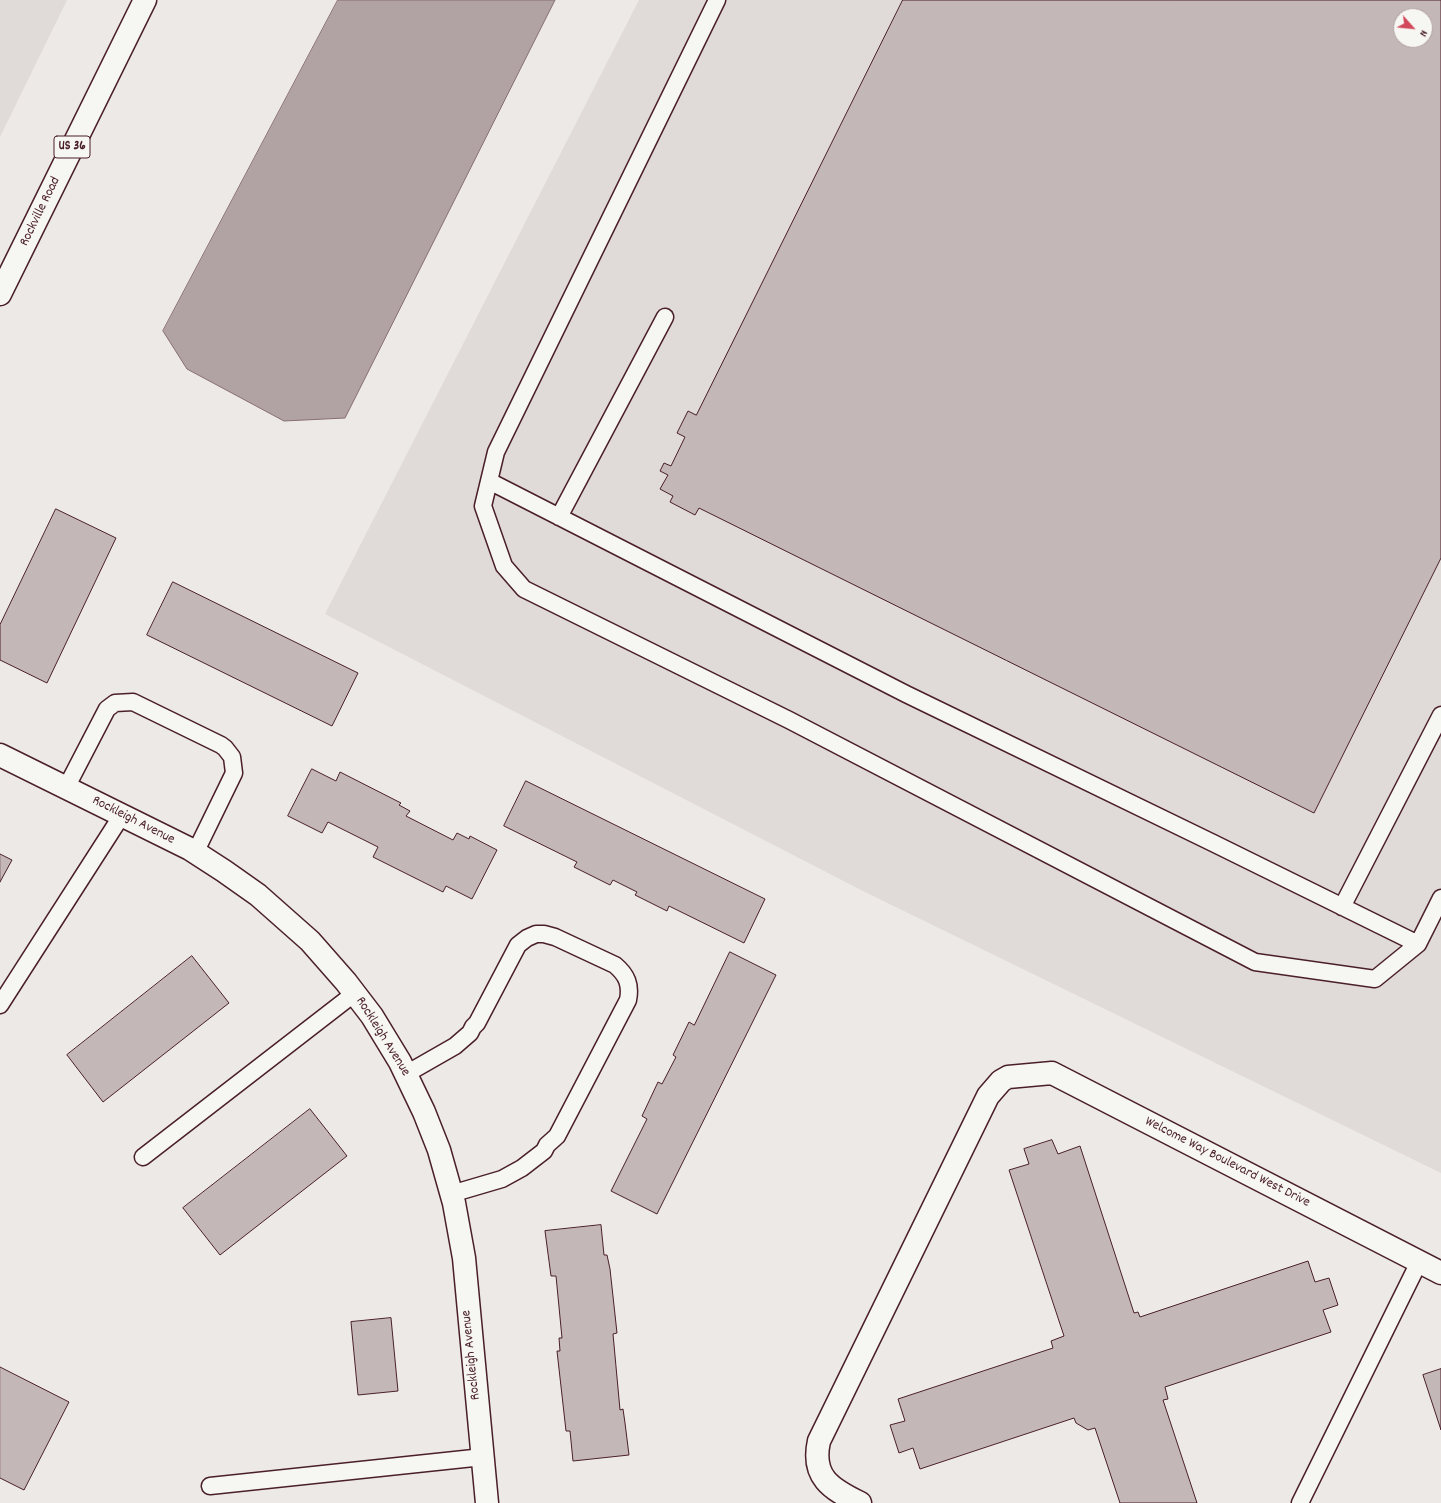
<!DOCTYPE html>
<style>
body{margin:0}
#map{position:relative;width:1441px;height:1503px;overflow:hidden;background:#ece9e6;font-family:Dekko,sans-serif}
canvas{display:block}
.north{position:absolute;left:1393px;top:8px;width:40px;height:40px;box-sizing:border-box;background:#f6f6f2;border:1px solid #b1a0a2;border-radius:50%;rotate:117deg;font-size:11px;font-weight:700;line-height:16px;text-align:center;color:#4a1f2b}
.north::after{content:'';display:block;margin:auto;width:14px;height:18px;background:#d1495b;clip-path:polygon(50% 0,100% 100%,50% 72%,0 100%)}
</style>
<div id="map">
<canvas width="1441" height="1503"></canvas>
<div class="north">N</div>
</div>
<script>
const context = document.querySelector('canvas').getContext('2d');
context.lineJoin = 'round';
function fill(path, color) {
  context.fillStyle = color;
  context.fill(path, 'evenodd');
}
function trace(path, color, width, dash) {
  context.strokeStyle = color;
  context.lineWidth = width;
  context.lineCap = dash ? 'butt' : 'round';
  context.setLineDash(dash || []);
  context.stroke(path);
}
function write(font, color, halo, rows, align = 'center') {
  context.font = font + ' Dekko,sans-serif';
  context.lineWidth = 3.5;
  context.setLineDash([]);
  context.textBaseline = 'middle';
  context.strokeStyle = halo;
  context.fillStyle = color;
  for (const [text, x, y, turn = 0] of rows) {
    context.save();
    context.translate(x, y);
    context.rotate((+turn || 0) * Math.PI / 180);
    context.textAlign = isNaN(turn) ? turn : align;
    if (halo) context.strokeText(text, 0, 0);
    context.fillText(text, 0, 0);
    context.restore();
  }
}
fill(new Path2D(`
 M0 0H67L0 137Z
 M639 0H1441V1173L865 892 325 614ZM1401 16H1425V40H1401Z`), '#e0dad8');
const water = new Path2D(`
 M338 0H555L345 418 284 421 187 369 163 331Z`);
fill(water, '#b1a2a3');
trace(water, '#886e73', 1);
const building = new Path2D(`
 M903 0H1441V558L1314 813 699 508 695 515 670 502 673 496 660 489 668 475 660 471 664 463 671 466 685 437 677 433 688 411 696 415ZM1401 16H1425V40H1401Z
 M56 509 116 538 47 683 0 660V625Z
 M173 582 358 673 332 726 147 635Z
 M312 769 336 781 340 772 401 803 399 805 410 811 406 816 453 840 457 833 469 839 470 836 497 850 472 899 446 886 443 892 373 857 378 847 328 822 322 833 288 816Z
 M526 781 765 899 744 943 669 906 667 911 635 895 637 892 613 880 610 885 574 867 577 862 504 826Z
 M0 854 12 860 0 882Z
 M730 952 776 975 657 1214 611 1191 647 1119 642 1116 658 1082 662 1084 676 1057 673 1055 689 1022 694 1025Z
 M192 956 229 1003 103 1102 67 1055Z
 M310 1109 347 1156 220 1255 183 1208Z
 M1052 1140 1058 1154 1080 1146 1134 1313 1138 1312 1140 1317 1308 1261 1315 1282 1329 1278 1338 1305 1323 1310 1331 1332 1165 1387 1168 1399 1163 1400 1197 1503H1120L1095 1428 1088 1430 1076 1423 1074 1418 920 1469 913 1448 899 1453 890 1425 905 1421 898 1399 1053 1348 1051 1341 1064 1336 1009 1170 1029 1164 1024 1149Z
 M601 1225 604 1255H607L610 1269 617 1333 613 1334 620 1410 623 1409 625 1423 629 1455 573 1461 570 1431H566L557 1351H560L559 1338H562L556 1276H551L545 1231Z
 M391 1318 398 1391 358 1395 351 1322Z
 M0 1367 69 1402 24 1490 0 1478Z
 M1441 1369V1430L1423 1375Z`);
fill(building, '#c4b7b7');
trace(building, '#4a1f2b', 1);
const service = new Path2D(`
 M717 0 496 452 483 506 504 566 524 589 789 720 1255 962 1375 979 1418 944 1441 898
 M489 481 906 694 1213 843 1418 944
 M559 517 665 317
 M66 788 107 709 115 703 133 702 221 745 225 748 232 757 234 773 195 853
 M1342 907 1441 715
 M0 1005 122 815
 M406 1074 455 1046 470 1033 473 1027 477 1023 518 945 527 938 536 934H544L555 937 615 965C627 975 631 985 628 1000L557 1136 547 1145 544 1151 522 1168 502 1179 451 1194
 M143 1157 355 993
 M210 1486 483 1457
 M1300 1503 1419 1262`);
const minor = new Path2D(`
 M0 755 190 849 224 871 258 895 310 941 346 982 372 1016 400 1062 424 1112 439 1150 454 1203 464 1258 487 1503
 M860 1503C831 1489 811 1477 819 1441L988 1096 1001 1081 1008 1077 1052 1073 1441 1273`);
const primary = new Path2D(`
 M0 294 145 0`);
trace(service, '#4a1f2b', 19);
trace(minor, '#4a1f2b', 25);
trace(primary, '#4a1f2b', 25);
trace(service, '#f6f6f2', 16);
trace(minor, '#f6f6f2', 22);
trace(primary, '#f6f6f2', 22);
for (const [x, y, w] of [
 [72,147,36]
]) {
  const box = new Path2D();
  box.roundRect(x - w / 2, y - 11, w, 22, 3);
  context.fillStyle = '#f6f6f2';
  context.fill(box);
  trace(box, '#4a1f2b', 1);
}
write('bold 13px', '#4a1f2b', null, [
 ["US 36",72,147]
]);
write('14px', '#4a1f2b', '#f6f6f2', [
 ["Rockville Road",41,212,-64],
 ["Rockleigh Avenue",133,821,27],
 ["Rockleigh Avenue",382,1037,58],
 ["Welcome Way Boulevard West Drive",1227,1163,27],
 ["Rockleigh Avenue",472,1355,-96]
]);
</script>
